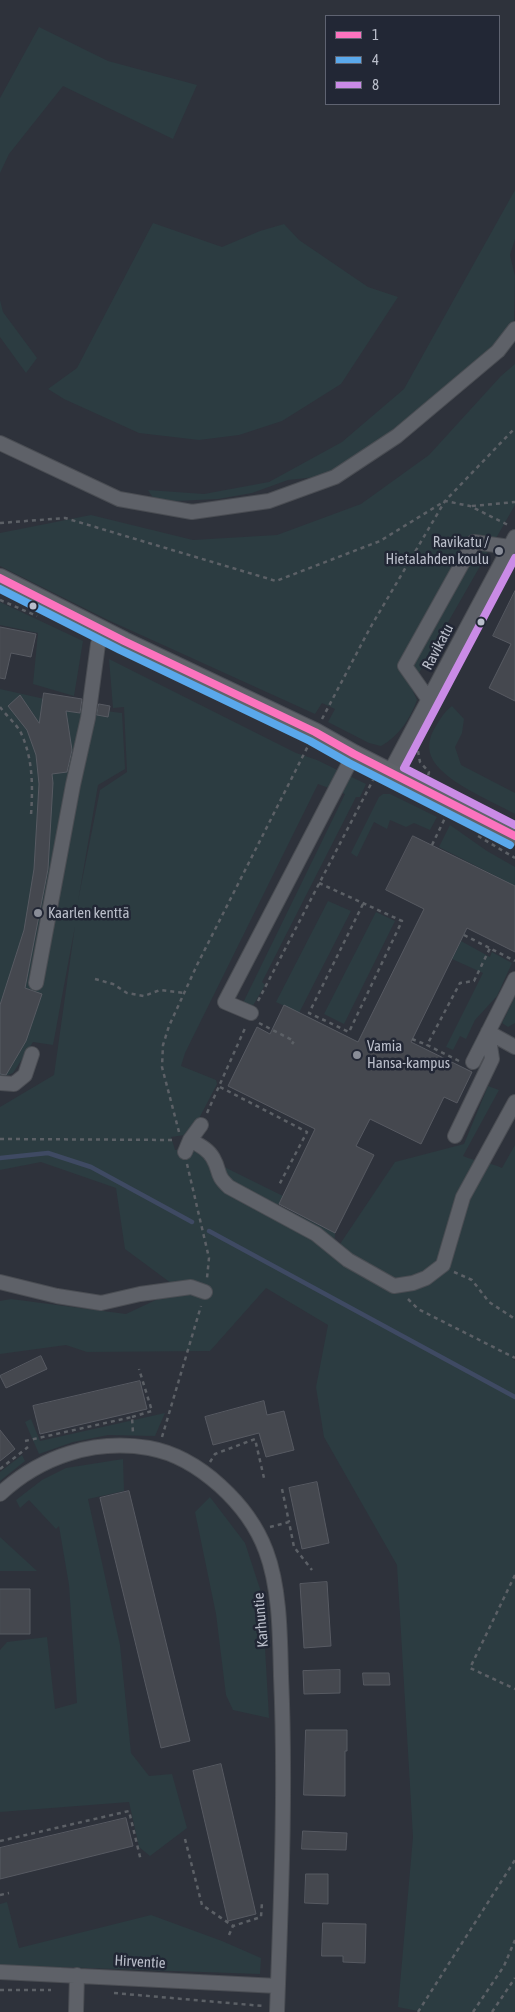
<!DOCTYPE html>
<meta charset="utf-8">
<style>
body{margin:0}
#map{position:relative;width:515px;height:2012px;overflow:hidden;background:#2e323b;font-family:"Asap Condensed",sans-serif}
canvas{display:block}
.legend{position:absolute;left:325px;top:15px;width:175px;height:90px;box-sizing:border-box;background:#222735;border:1px solid #5f6371;margin:0;padding:6px 9px;list-style:none;font-size:15px;color:#babeca}
.legend li{display:flex;align-items:center;gap:10px;height:25px}
.legend b{width:25px;border:1px solid #5f6371}
</style>
<div id="map">
<canvas width="515" height="2012"></canvas>
<ul class="legend">
<li><b style="height:6px;background:#fc73be"></b>1</li>
<li><b style="height:6px;background:#5aa8eb"></b>4</li>
<li><b style="height:6px;background:#ca8be6"></b>8</li>
</ul>
</div>
<script>
const context = document.querySelector('canvas').getContext('2d');
context.lineJoin = 'round';
function fill(path, color) {
  context.fillStyle = color;
  context.fill(path, 'evenodd');
}
function trace(path, color, width, dash) {
  context.strokeStyle = color;
  context.lineWidth = width;
  context.lineCap = dash ? 'butt' : 'round';
  context.setLineDash(dash || []);
  context.stroke(path);
}
function write(font, color, halo, rows, align = 'center') {
  context.font = font + ' "Asap Condensed",sans-serif';
  context.lineWidth = 5;
  context.setLineDash([]);
  context.textBaseline = 'middle';
  context.strokeStyle = halo;
  context.fillStyle = color;
  for (const [text, x, y, turn = 0] of rows) {
    context.save();
    context.translate(x, y);
    context.rotate((+turn || 0) * Math.PI / 180);
    context.textAlign = isNaN(turn) ? turn : align;
    if (halo) context.strokeText(text, 0, 0);
    context.fillText(text, 0, 0);
    context.restore();
  }
}
fill(new Path2D(`
 M39 27 108 61 197 85 173 139 63 86 9 154 0 173V98Z
 M515 190V239L510 255 515 276 514 321 486 355 421 412 365 452 325 476 288 480 252 493 218 499 175 501 153 498 148 490 204 494 269 482 342 442 404 389Z
 M153 223 222 247 260 231 284 224 299 240 368 287 398 297 341 384 282 421 239 435 199 440 139 433 64 399 48 389 77 368Z
 M0 300 3 312 37 358 26 373 0 337Z
 M515 364V505L411 687 417 700C410 719 399 736 381 746L369 743 328 722 335 709 322 703 315 714 108 620 0 566V533L91 515 193 540 277 535 361 504 429 455 501 376Z
 M0 602 83 641 74 696 33 684 38 633 0 625Z
 M109 659 296 753 317 760 366 784 360 797H356L262 982 265 985 251 1009 242 1005 345 794 318 784 185 1053 181 1066 216 1080 217 1084 194 1128 185 1135 171 1137 175 1150 189 1148 199 1140 202 1156 283 1196 278 1205 335 1233 334 1253 395 1162 464 1144 488 1086 499 1090 463 1156C476 1162 490 1162 502 1168L515 1145V1355L513 1359 515 1361V2012H423L398 2007 413 1837 397 1565 324 1437 316 1387 328 1325 266 1288 210 1351 87 1352 66 1345 0 1354V1301L11 1299 126 1314 179 1289 125 1249 116 1188 41 1162 0 1170V1107L54 1075 75 926 53 1045 33 1042 13 1073 0 1078V689L89 709 122 713 125 769 98 785 78 901 100 790 127 772 124 707 113 708Z
 M452 706 464 719 462 733 455 747 461 765 515 793V814C492 801 441 781 431 756 427 746 430 735 436 726 440 719 445 711 452 706Z
 M383 794H390L437 817 430 830 414 823 406 827 390 820 387 829 374 822 357 857 351 853 379 797Z
 M450 825 487 851 515 867V886L439 847Z
 M328 901 351 911 299 1013 276 1002Z
 M376 912 395 921 344 1024 324 1014Z
 M461 941 490 957 492 952 512 963 497 996 475 1020 466 1039 460 1036 453 1050 446 1047 483 973 452 959Z
 M515 997V1023L508 1027 502 1023Z
 M165 1413 155 1436 108 1435 73 1442 39 1454 25 1422 31 1419 40 1441Z
 M22 1455 25 1461 0 1481V1472Z
 M123 1459 124 1491 88 1499 120 1645 131 1753 149 1776 172 1774 187 1828 150 1856 139 1847 129 1802 0 1812V1650L7 1642 47 1637 55 1709 77 1703 69 1585 59 1526 56 1529 29 1500 20 1508 16 1500 42 1480 66 1468Z
 M210 1497 245 1543 262 1595 269 1718 233 1710 226 1695 216 1614 195 1512Z
 M0 1537 37 1571H0Z
 M7 1902 19 1948 151 1915 222 1941 261 1958 260 1974 0 1965V1904Z`), '#2c3c41');
trace(new Path2D(`
 M0 1158 48 1153 91 1167 192 1222
 M209 1231 515 1397`), '#3f4a63', 4.5);
const building = new Path2D(`
 M515 591V701L489 688 511 644 493 636Z
 M0 627 36 634 31 657 11 653 5 679 0 678Z
 M44 693 82 699 80 713 66 711 72 750 67 772 52 774 53 783 48 869 25 988 42 994 26 1041 6 1075 0 1074V1005L24 930 34 869 39 784 36 755 27 730 8 706 20 695 39 723Z
 M99 704 110 706 108 717 97 715Z
 M413 836 515 886V952L467 928 411 1042 472 1072 457 1103 444 1097 421 1144 370 1119 356 1146 374 1155 335 1233 279 1204 315 1129 228 1086 257 1027 270 1034 284 1005 358 1042 424 909 386 890Z
 M41 1356 47 1369 6 1388 0 1376Z
 M140 1381 147 1409 40 1434 33 1406Z
 M264 1401 267 1415 284 1411 294 1450 266 1457 259 1433 213 1445 205 1417Z
 M0 1430 15 1449 0 1461Z
 M317 1482 329 1543 302 1549 289 1488Z
 M129 1491 190 1741 161 1748 100 1498Z
 M327 1582 331 1646 304 1648 300 1584Z
 M0 1589H30V1634H0Z
 M340 1670V1693L304 1694 303 1671Z
 M363 1673H389L390 1685H364Z
 M306 1730H347V1751H345V1796L304 1795Z
 M221 1764 256 1914 228 1921 193 1771Z
 M126 1818 133 1846 0 1879V1848Z
 M303 1831 347 1833 346 1850 302 1849Z
 M306 1874H328V1904L305 1903Z
 M323 1923 366 1924 365 1963 343 1962V1956H322Z`);
fill(building, '#45484f');
trace(building, '#575a62', 1);
const minor = new Path2D(`
 M0 443 119 499 192 512 269 501 335 477 397 436 498 351 515 329
 M429 700 405 666 474 542 510 547
 M390 772 515 537
 M36 983 73 785 88 718 98 644
 M251 1013 225 1002 354 754
 M488 1032 515 1047
 M473 1062 515 979
 M0 1083 14 1084 25 1075 32 1054
 M455 1136 492 1059 488 1032
 M190 1140C199 1145 208 1149 213 1158 221 1172 215 1174 229 1187L316 1234 348 1260 394 1286 413 1283 426 1278 443 1265 463 1197 515 1102
 M185 1152 190 1140 201 1125
 M0 1282 57 1296 101 1303 140 1294 191 1287 205 1292
 M0 1494C41 1456 94 1439 149 1448 199 1457 249 1505 266 1551 280 1588 280 1636 281 1676 286 1788 281 1900 277 2012
 M0 1972 278 1986
 M76 2012 77 1975`);
const major = new Path2D(`
 M0 578 124 641 315 732 354 754 515 836`);
trace(minor, '#4a4d53', 16);
trace(major, '#4c4f57', 20);
trace(new Path2D(`
 M472 506 515 502
 M0 523 65 518 276 581 380 541 445 501 470 506 508 525
 M0 600 37 616
 M0 707C6 715 15 723 20 731 33 757 33 786 31 815
 M322 719 370 628 445 501 515 428
 M418 751 420 762 429 772 428 776
 M478 836 515 858
 M432 845 445 818
 M319 883 402 921 349 1032 309 1013 363 904
 M464 935 515 961
 M95 979 113 984 127 993 144 996 160 990 184 993
 M258 1001 373 780
 M259 1023 294 1041 292 1044
 M412 1039 427 1045
 M459 1061 427 1045 460 983 474 981 490 948
 M220 1087 307 1132 279 1185
 M207 1113 246 1026
 M179 1132 162 1067 163 1045 169 1026 197 965 308 746
 M0 1139 176 1140
 M187 1164 209 1258 207 1278
 M454 1272 472 1280 489 1302 515 1319
 M408 1299 418 1309 515 1358
 M132 1417 152 1411 139 1369
 M162 1437 201 1306
 M25 1441 132 1417 133 1433
 M210 1462 215 1454 255 1439 264 1478
 M0 1469 28 1447
 M282 1489 289 1522
 M270 1527 289 1522 294 1547 312 1570
 M515 1575 470 1668 515 1689
 M185 1839 202 1905 233 1926
 M0 1841 129 1811 141 1861
 M0 1895 9 1893
 M229 1935 233 1926 261 1917 262 1902
 M0 1990H51
 M114 1993 263 2006
 M418 2012 515 1860
 M473 2012 504 1966 515 1940
 M492 2012 515 1978`), '#5c6066', 2.5, [4, 4]);
trace(minor, '#5e6168', 14);
trace(major, '#60636a', 18);
trace(new Path2D(`
 M0 578 124 641 315 732 354 754 515 836`), '#fc73be', 8);
trace(new Path2D(`
 M0 589 120 650 310 741 349 763 510 845`), '#5aa8eb', 8);
trace(new Path2D(`
 M515 558 404 768 515 825`), '#ca8be6', 8);
for (const [x, y, r, color] of [
 [499,551,5,"#898d98"],
 [33,606,4.5,"#babeca"],
 [481,622,4.5,"#babeca"],
 [38,913,5,"#898d98"],
 [357,1055,5,"#898d98"]
]) {
  const dot = new Path2D();
  dot.arc(x, y, r, 0, 2 * Math.PI);
  context.fillStyle = color;
  context.fill(dot);
  trace(dot, '#222735', 2);
}
write('15px', '#babeca', '#222735', [
 ["Ravikatu /",489,542,"right"],
 ["Hietalahden koulu",489,559,"right"],
 ["Kaarlen kenttä",48,913],
 ["Vamia",367,1046],
 ["Hansa-kampus",367,1063]
], 'left');
write('15px', '#babeca', '#222735', [
 ["Ravikatu",438,647,-62],
 ["Karhuntie",261,1620,-95],
 ["Hirventie",140,1962,3]
]);
</script>
